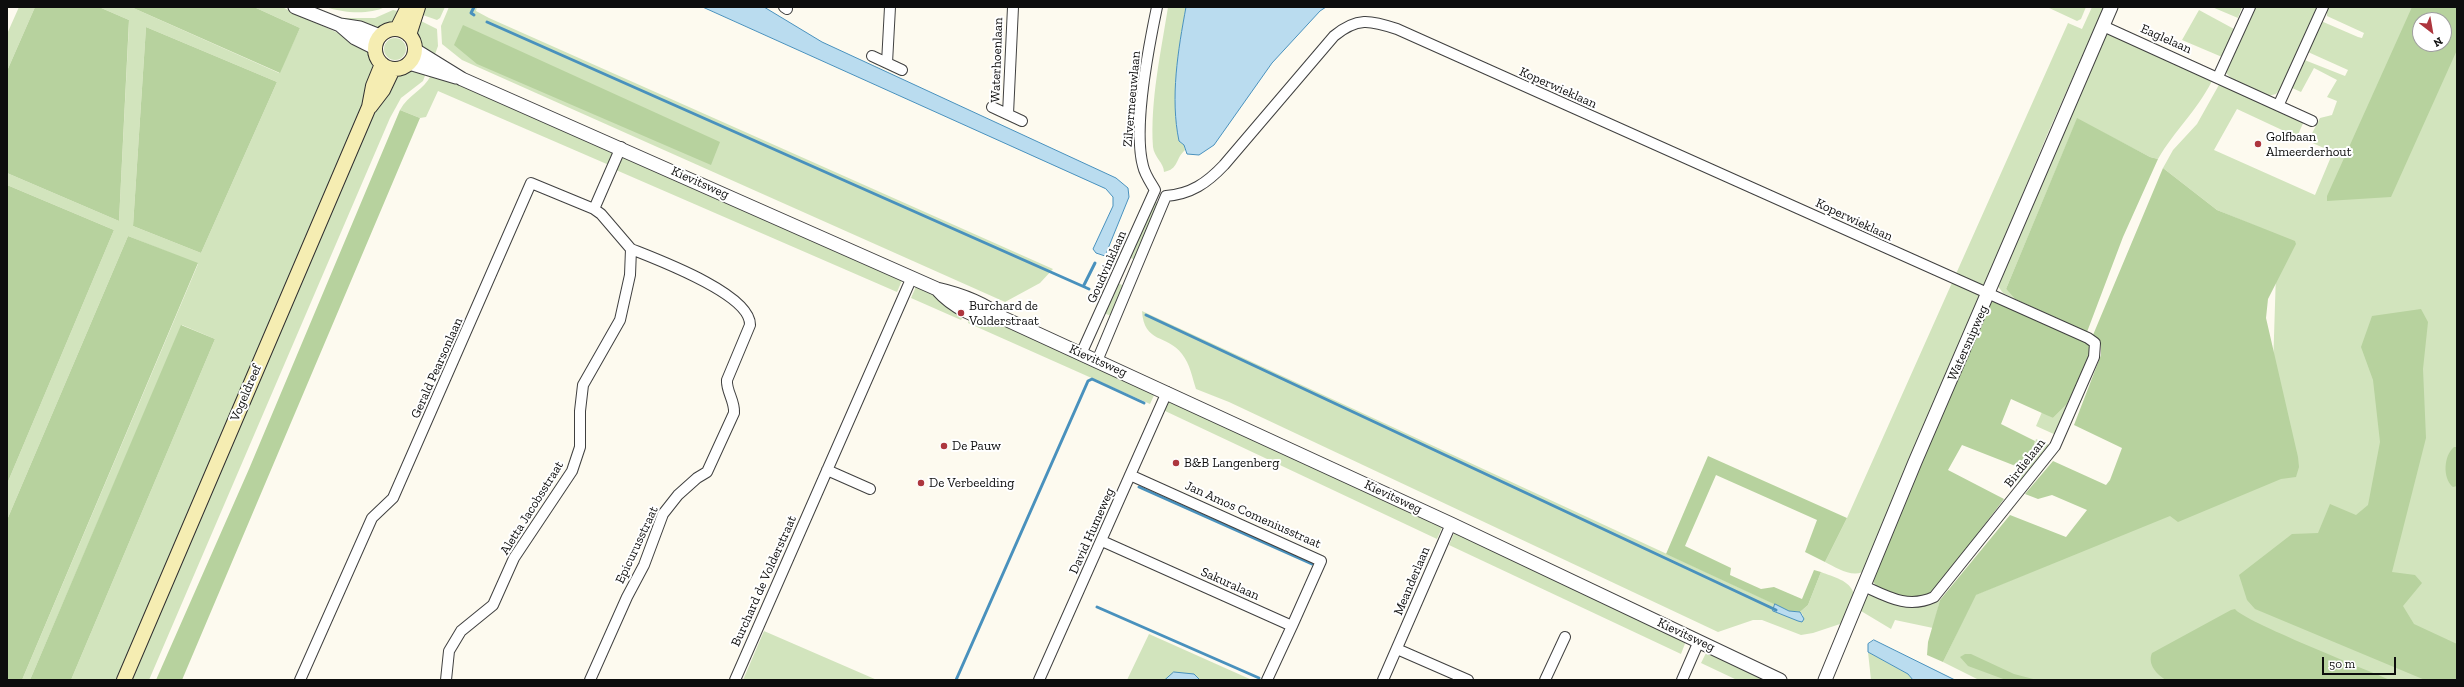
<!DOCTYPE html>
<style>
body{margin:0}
#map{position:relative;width:2464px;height:687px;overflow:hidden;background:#fdfaef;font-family:"Zilla Slab",serif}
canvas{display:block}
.frame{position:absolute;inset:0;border:8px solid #0d0d0d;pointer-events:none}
.north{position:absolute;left:2412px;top:12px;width:40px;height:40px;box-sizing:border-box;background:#fff;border:1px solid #9e9e9e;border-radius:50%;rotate:149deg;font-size:11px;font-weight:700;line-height:16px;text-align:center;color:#0d0d0d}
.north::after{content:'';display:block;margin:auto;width:14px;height:18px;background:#ad363e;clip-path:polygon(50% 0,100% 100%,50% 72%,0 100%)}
.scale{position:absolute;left:2322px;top:657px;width:74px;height:18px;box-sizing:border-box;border:2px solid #0d0d0d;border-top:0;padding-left:5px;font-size:12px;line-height:14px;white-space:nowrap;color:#0d0d0d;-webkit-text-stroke:3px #fff;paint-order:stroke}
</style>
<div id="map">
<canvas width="2464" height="687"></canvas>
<div class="frame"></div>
<div class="north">N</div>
<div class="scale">50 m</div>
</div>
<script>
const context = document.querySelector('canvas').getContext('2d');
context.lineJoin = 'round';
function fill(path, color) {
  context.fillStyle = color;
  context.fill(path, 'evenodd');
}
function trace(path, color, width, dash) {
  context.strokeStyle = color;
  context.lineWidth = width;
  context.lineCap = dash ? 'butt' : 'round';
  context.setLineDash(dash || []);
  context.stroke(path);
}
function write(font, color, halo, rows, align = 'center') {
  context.font = font + ' "Zilla Slab",serif';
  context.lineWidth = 4;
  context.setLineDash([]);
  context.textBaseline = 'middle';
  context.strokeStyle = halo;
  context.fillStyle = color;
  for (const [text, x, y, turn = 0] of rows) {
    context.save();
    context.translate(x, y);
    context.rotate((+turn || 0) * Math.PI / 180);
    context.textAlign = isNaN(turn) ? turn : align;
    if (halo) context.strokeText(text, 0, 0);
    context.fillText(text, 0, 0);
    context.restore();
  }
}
fill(new Path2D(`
 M19 7H35L7 71V34Z
 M99 7H131L279 73 300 28 254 7H282L366 46 374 59V75L351 136 118 680H71L215 339 182 325 30 680H22L198 264 128 236 7 520V484L114 230 7 185V173L119 221 129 23V20ZM146 27 277 82 201 253 133 226Z
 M326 7H385C369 15 343 13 326 7Z
 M423 7H445L440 18 437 20 420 14Z
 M449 7H477L476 11 489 18 1053 269 1040 283 1005 302 462 60 442 44 441 26Z
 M1168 7H1186C1178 50 1170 98 1179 141L1184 145 1185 150C1175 159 1179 169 1164 172 1164 163 1154 157 1153 147 1150 101 1161 52 1168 7Z
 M2047 7H2086L2081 19 2077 21Z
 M2092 7H2104L2047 135 1868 568C1856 581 1837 568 1825 562L1847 518 2068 23 2082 29Z
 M2212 7H2242L2238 18Z
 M2253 7H2317L2282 87 2276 94 2268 96 2231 78 2226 73 2227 66Z
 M2327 7H2457V680H1979L1943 662 1975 595 2181 510 2273 368 2276 273 2292 241 2217 210 2163 168 2173 150 2197 124 2220 83 2304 121 2297 137 2237 109 2214 150 2315 195 2333 152 2308 141 2320 118 2332 115 2337 101 2327 97 2337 80 2314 68 2301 92 2290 87 2302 59 2345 76 2348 70 2308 52 2321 21 2358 37 2362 38 2364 33 2327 16ZM2420 20H2444V44H2420Z
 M393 10 402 12C394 22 390 28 377 30L340 18H375Z
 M2199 10 2234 29 2222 57 2182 40Z
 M419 20 437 29 438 46 434 57C417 44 415 41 419 20Z
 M2107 34H2113L2212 81C2196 112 2175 130 2158 159L2150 157 2077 119 2006 289 2015 299 2003 293 1997 285 2101 41Z
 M384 49a11 11 0 1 1 22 0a11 11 0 1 1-22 0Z
 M411 70 426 73 423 81 401 98 390 118 149 680H129L372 118 397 75Z
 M431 75 459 84 610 147 613 155 609 165 438 91 426 117 420 118 400 110C408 95 424 90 431 75Z
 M629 155 903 278 897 292 616 170 621 159Z
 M1154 201 1161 204 1135 260 1129 257Z
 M1118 283 1124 286 1111 316 1104 313Z
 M917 284 965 313 961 320 911 298Z
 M1142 311 1775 604 1773 611 1802 622 1803 615 1800 612 1808 605 1821 572C1833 577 1850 580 1854 594L1846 622 1813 633 1801 635 1762 620H1753L1718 632 1229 402 1196 389C1192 377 1190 364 1182 354 1167 334 1144 344 1142 311Z
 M971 315 990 324 1012 328 1155 393 1150 404 968 323Z
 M1168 398 1443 525 1437 539 1163 410Z
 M2067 404 2056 435 2036 426 2042 412 2053 418Z
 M2036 439 2049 445 2020 483 2011 481 2018 468 2013 465 2030 460Z
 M1455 531 1686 641 1681 654 1449 545Z
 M1875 593C1905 606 1908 610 1940 600L1933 628 1895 620 1891 629 1861 611 1864 597Z
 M764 631 877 680H743Z
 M1149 634 1252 680H1127Z
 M1707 651 1769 680H1737L1701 663Z
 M1868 652 1908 674 1913 680H1871Z`), '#d2e4bd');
fill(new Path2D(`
 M35 7H99L129 20 119 221 7 173V71Z
 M131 7H254L300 28 280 73Z
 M2412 7H2457V50L2391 197 2327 201V196ZM2420 20H2444V44H2420Z
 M463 25 720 142 711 165 477 64 454 45Z
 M146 27 277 82 201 253 133 226Z
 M400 110 420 118 182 680H156L249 469Z
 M2077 118 2150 157 2158 159 2123 237 2087 332 2015 299 2006 289Z
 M2163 168 2217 210 2295 241 2296 244 2268 299 2266 318 2298 457 2299 467 2296 477 2281 479 2178 522 2170 516 1976 595 1943 662 1927 655 1928 642 1940 600 2010 515 2066 537 2087 510 2052 495 2038 499 2025 494 2053 461 2106 485 2110 480 2122 448 2074 425 2101 355V345L2093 335Z
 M7 185 114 230 7 484Z
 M128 236 198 263 22 680H7V520Z
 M1991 300 2089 342 2092 350 2067 404 2053 418 2011 399 2001 424 2035 441 2030 461 2013 465 1962 445 1948 470 2004 499 1932 594C1927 595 1922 598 1917 599 1903 600 1877 593 1872 579Z
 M2421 309 2428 322 2423 369 2426 438 2392 572 2415 575 2422 583 2403 606 2414 624 2457 644V680H2425L2255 609 2247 600 2239 575 2292 534 2318 533 2330 504 2356 515 2368 505 2380 442 2373 380 2361 347 2372 316Z
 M181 325 215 339 71 680H30Z
 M2454 447H2457V486L2453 487C2442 478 2444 455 2454 447Z
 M1708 456 1847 518 1825 562 1805 552 1817 520 1716 475 1685 546 1731 568 1730 575 1761 589 1774 587 1802 599 1814 570 1821 572 1808 605 1800 612 1789 611 1666 554Z
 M2235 609C2243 621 2368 670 2390 680H2166C2157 675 2147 664 2152 653L2231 610Z
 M1965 654H1971L2014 674 2037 680H2006L1968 666 1960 657Z`), '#b7d29e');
const water = new Path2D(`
 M703 7H764L822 42 1116 178 1128 188 1129 197 1105 256 1096 253 1093 249 1113 206V197L1106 189Z
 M1186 7H1326L1320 11 1272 63 1214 145 1199 155 1187 154 1184 145 1179 141C1170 98 1178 50 1186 7Z
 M1775 604 1789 611 1800 612 1804 619 1802 622 1798 621 1773 611Z
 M1874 640 1955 680H1913L1908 674 1868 652V644Z
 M1174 672 1194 674 1200 680H1165Z`);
fill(water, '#badcef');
trace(water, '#4991bd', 1);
trace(new Path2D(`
 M474 7 471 13 474 15
 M487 22 1089 289
 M1084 285 1095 263
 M1146 315 1776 610
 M1139 487 1312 564
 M1097 607 1259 678
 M956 680 1088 381 1092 379 1144 403`), '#4991bd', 3);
const minor = new Path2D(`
 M784 7 787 9
 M2103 26 2312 121
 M872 56 902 70
 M887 63 890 7
 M2218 77 2250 7
 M2279 104 2323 7
 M992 107 1022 121
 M1008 114 1013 7
 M1155 190C1151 183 1145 175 1143 166 1133 129 1149 45 1157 7
 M1166 196C1191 194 1207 183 1224 165L1334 36C1357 17 1370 20 1397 29L2088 338 2095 343 2094 357 2055 446 1934 597C1908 609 1888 597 1864 586
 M1081 354 1155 190
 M1097 361 1166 196
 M827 470 870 489
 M1130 475 1321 561 1292 626
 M1102 541 1292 626 1267 680
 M1397 649 1468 680
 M300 680 372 518 393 498 531 183 594 209 621 147
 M446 680 449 651 461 631 493 605 514 558 572 471 580 447V411L583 385 620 320 630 275 631 249 601 214 594 209
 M590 680 627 597 644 565 663 514 678 495 697 478 707 472 734 413C735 401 726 391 727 380L750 325C751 294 656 259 631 249
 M735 680 912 277
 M1039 680 1167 392
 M1383 680 1451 524
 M1545 680 1565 637
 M1682 680 1699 641`);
const tertiary = new Path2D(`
 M295 7 340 25 360 28 380 36
 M340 25 355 38 375 48
 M415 50 462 79 937 289C959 294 985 304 1003 318L1451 524 1780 680
 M409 63 456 77
 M937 289C951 305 979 322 1001 319
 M1825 680 1915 462 2111 7`);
const secondary = new Path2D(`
 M397 29 408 7
 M375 49a20 20 0 1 1 40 0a20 20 0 1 1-40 0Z
 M409 35 418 7
 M370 107 383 90 393 69
 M124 680 369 107 373 86 382 64`);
trace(minor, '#404040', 12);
trace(tertiary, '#404040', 15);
trace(secondary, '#2f2f2f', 16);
trace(minor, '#fff', 10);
trace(tertiary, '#fff', 13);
trace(secondary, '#f5edb2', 14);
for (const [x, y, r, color] of [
 [2258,144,4,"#ad363e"],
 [961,313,4,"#ad363e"],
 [944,446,4,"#ad363e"],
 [1176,463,4,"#ad363e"],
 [921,483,4,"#ad363e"]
]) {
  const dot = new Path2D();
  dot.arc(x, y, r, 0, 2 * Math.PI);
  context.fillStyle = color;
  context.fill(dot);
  trace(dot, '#fff', 1.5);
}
write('13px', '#0d0d0d', '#fff', [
 ["Eaglelaan",2166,39,24],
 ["Waterhoenlaan",997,60,-88],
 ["Koperwieklaan",1558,88,24],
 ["Zilvermeeuwlaan",1132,99,-85],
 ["Kievitsweg",700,183,24],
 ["Koperwieklaan",1854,220,25],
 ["Goudvinklaan",1107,267,-66],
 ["Watersnipweg",1968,343,-66],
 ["Kievitsweg",1098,361,24],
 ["Gerald Pearsonlaan",437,368,-66],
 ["Vogeldreef",246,393,-67],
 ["Birdielaan",2025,463,-52],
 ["Kievitsweg",1393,497,25],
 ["Aletta Jacobsstraat",532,508,-58],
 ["Jan Amos Comeniusstraat",1253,515,24],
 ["David Humeweg",1092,531,-66],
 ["Epicurusstraat",637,545,-65],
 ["Burchard de Volderstraat",764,581,-66],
 ["Meanderlaan",1412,581,-67],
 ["Sakuralaan",1230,584,24],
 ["Kievitsweg",1686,635,25]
]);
write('13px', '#0d0d0d', '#fff', [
 ["Golfbaan",2266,137],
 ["Almeerderhout",2266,152],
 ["Burchard de",969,306],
 ["Volderstraat",969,321],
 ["De Pauw",952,446],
 ["B&B Langenberg",1184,463],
 ["De Verbeelding",929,483]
], 'left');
</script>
